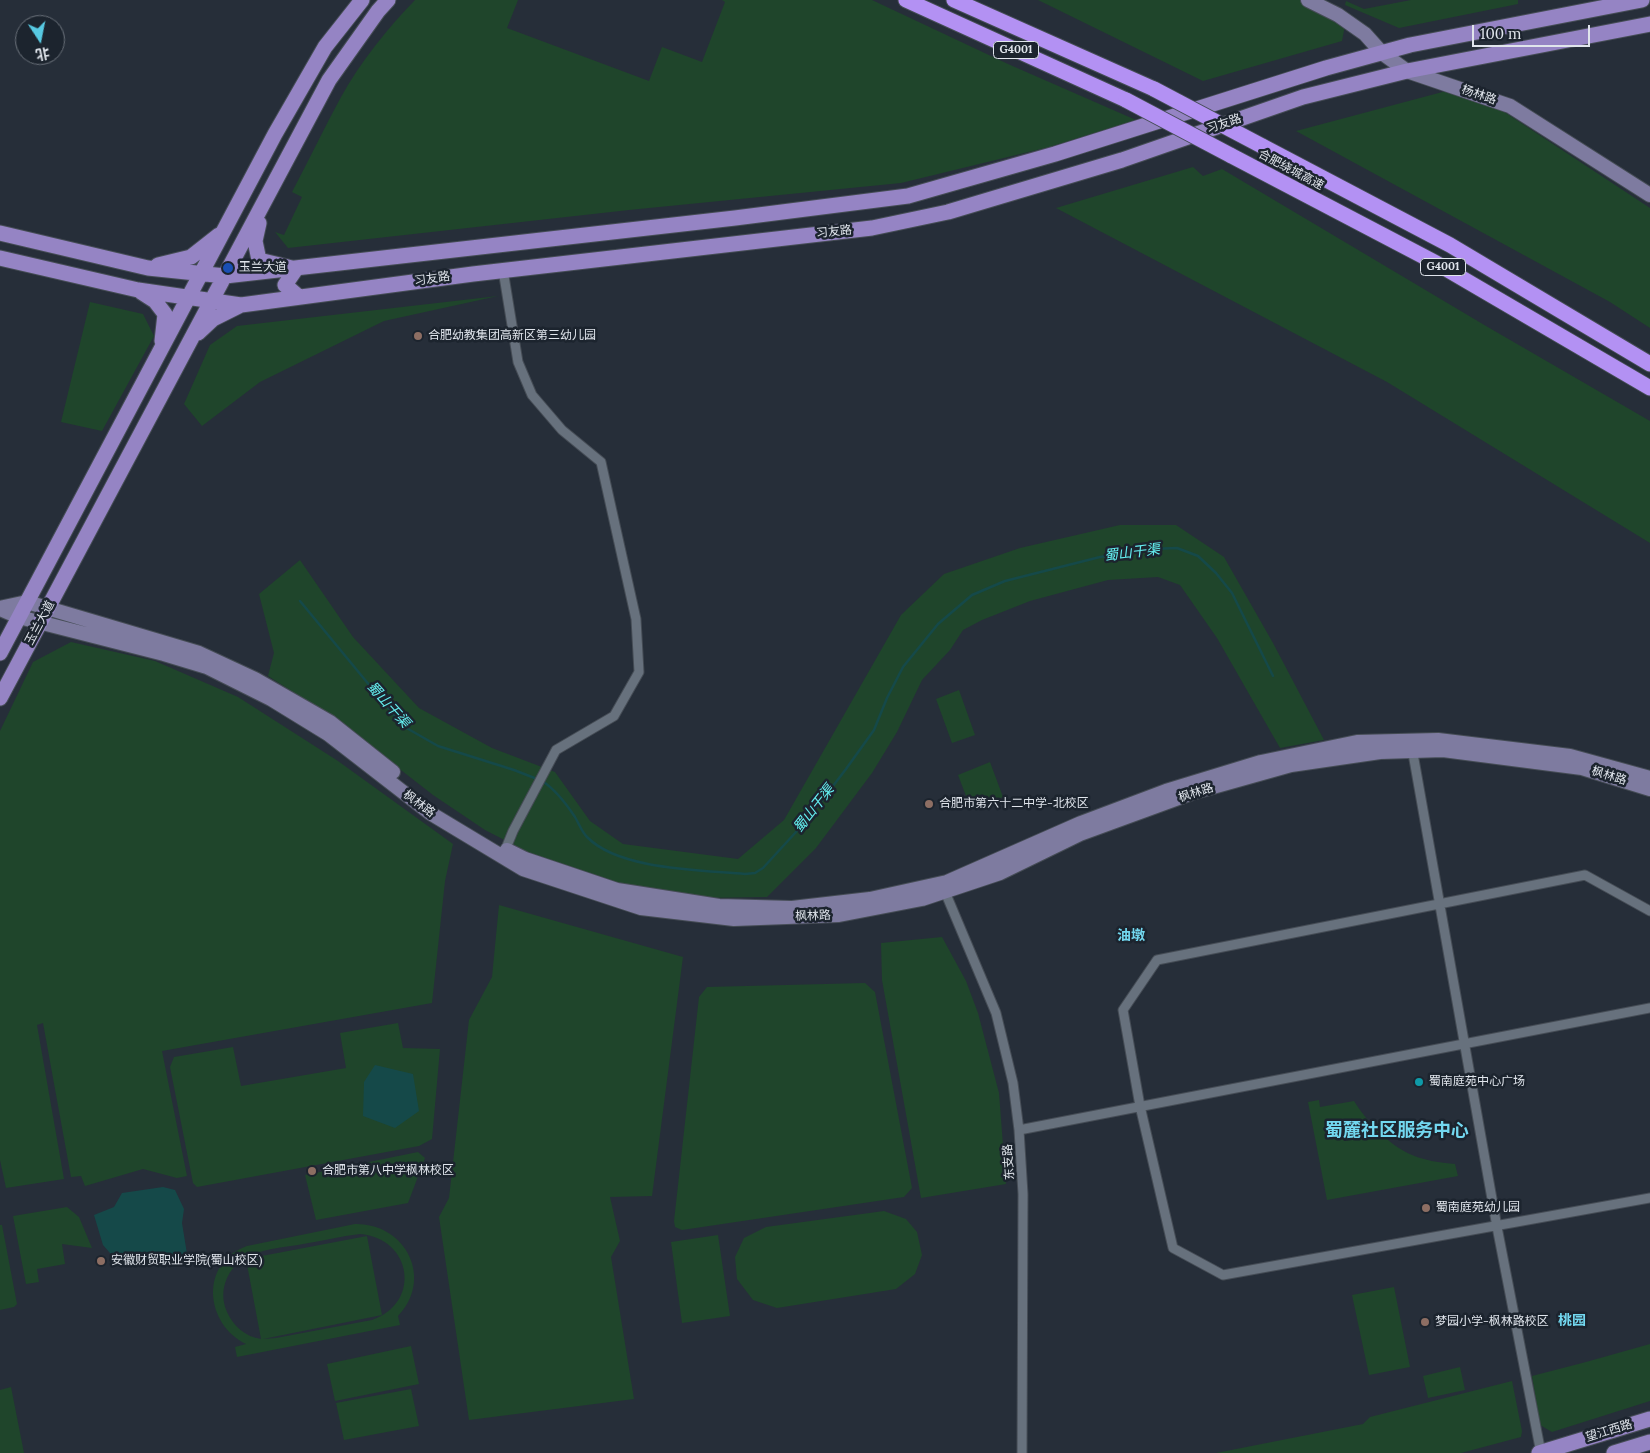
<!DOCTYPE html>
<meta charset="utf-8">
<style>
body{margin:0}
#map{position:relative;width:1650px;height:1453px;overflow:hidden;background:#262e39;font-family:Lora,"Noto Sans SC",serif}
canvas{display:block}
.north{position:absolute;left:15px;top:15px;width:50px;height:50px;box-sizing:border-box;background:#1c242e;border:1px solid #6a717a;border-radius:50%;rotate:169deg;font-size:14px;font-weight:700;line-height:20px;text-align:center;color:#e0e5ec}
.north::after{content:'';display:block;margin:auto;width:18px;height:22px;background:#57c9e2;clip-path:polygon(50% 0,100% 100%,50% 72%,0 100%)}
.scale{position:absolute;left:1472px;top:25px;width:118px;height:22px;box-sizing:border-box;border:2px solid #e0e5ec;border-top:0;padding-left:6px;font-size:15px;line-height:18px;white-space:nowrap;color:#e0e5ec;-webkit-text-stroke:4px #1c242e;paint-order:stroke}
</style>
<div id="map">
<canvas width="1650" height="1453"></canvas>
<div class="north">北</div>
<div class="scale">100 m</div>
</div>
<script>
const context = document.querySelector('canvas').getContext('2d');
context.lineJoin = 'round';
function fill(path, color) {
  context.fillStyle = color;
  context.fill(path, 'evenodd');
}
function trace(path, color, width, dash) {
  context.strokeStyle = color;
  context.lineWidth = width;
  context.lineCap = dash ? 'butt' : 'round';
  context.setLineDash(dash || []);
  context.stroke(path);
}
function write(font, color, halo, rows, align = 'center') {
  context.font = font + ' Lora,"Noto Sans SC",serif';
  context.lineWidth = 5;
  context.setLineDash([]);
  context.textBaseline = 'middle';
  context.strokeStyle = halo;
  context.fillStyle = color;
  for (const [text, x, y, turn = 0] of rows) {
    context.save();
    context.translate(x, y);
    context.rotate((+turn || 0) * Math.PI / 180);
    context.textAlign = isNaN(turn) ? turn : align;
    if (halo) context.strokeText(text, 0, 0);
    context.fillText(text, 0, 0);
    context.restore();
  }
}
fill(new Path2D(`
 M415 0H518L507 28 649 81 662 47 702 62 725 2 722 0H872L1008 64 1136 120 1049 147 901 183 629 210 288 248 275 232 284 235 302 197 292 192C309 160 324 128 341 97 361 61 387 29 415 0Z
 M1038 0H1302L1345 25 1342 41 1203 81Z
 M1411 0H1518V4L1399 28 1345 5 1346 1 1364 9Z
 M1465 86 1650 208V328L1610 302 1296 131Z
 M1193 167 1203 176 1222 169 1486 326 1650 421V543L1387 382 1056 208Z
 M498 296 384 321 260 382 202 426 184 404 210 345 237 326Z
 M90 302 143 314 154 336 102 431 61 422Z
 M1120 525H1176L1224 557 1273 643 1324 740 1280 748 1217 638 1180 585 1158 577 1108 580 1030 601 982 620 963 630 950 650 922 680 897 732 872 773 816 848 767 897 698 898 614 883 530 853 485 830 433 795 334 718 268 676 274 653 259 594 300 560 353 637 419 708 492 748 555 772 590 821 623 844 738 859 784 820 901 615 944 574 1020 548Z
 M71 642 155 661 238 697 338 761 453 844 445 881 432 1003 162 1051 187 1176 177 1178 143 1169 85 1186 81 1176 71 1177 43 1023 37 1025 64 1179 6 1188 0 1160V731L33 662Z
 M959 690 975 735 952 743 936 699Z
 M990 762 1003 797 971 809 958 775Z
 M499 905 683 957 652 1196 610 1197 620 1241 611 1257 634 1399 469 1420 439 1217 449 1198 469 1020 492 977Z
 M942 937 966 981 978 1013 999 1093 1006 1184 921 1198 882 980 881 943Z
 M865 983 875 992 912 1188 904 1197 682 1230 675 1227 674 1221 699 997 707 987Z
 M398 1023 403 1048 440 1049 432 1139 419 1146 197 1187 193 1183 170 1067 174 1057 233 1047 241 1086 346 1068 340 1033Z
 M1319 1100 1320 1107 1354 1101C1370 1126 1395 1152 1424 1159 1434 1162 1445 1163 1455 1164L1458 1176 1327 1200 1308 1102Z
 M418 1152 425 1158 408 1203 316 1220 305 1175Z
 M67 1207 79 1217 92 1248 62 1244 65 1264 37 1269 39 1282 26 1284 13 1216Z
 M884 1211 906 1219 917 1232 922 1255 915 1274 896 1289 777 1308 753 1300 737 1279 735 1257 744 1238 766 1227Z
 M355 1224C406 1223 434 1279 398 1316L400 1325 237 1357 235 1347 246 1344C205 1324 199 1263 247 1246ZM360 1234C412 1238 422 1303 372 1320L276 1338 263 1339 382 1315 367 1236 246 1259 261 1339C246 1337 233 1326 227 1312 222 1301 222 1289 227 1278 240 1249 276 1249 303 1244 322 1241 341 1236 360 1234Z
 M0 1225H2L17 1304 14 1307 0 1310Z
 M718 1235 730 1316 682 1323 671 1242Z
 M1394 1287 1410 1367 1369 1375 1352 1295Z
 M1650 1344V1401L1552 1432 1540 1425 1532 1376 1586 1362Z
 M411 1346 419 1384 335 1401 327 1364Z
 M1460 1367 1465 1390 1428 1398 1423 1376Z
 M1512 1381 1522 1431 1521 1437 1461 1453H1216L1363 1424 1370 1417Z
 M11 1387 24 1453H0V1390Z
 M411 1389 419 1426 344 1440 336 1403Z`), '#1f452b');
fill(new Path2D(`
 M375 1065 413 1074 419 1111 395 1128 363 1116 364 1082Z
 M163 1187 175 1190 184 1209 182 1223 188 1260 166 1259 153 1262 117 1261 103 1245 94 1215 114 1207 122 1193Z`), '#154949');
trace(new Path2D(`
 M300 601 403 726 438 746 514 770 537 779
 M542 781C555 789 567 805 575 817 579 824 582 832 587 837 619 870 701 870 745 874L755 873 763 868 807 820 846 769 874 730 887 698 903 667 938 624 972 595 1005 581 1100 557 1152 549 1177 548 1198 556 1216 573 1232 593 1273 676`), '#154949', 2.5);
const street = new Path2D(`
 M503 270 518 362 532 395 562 430 601 462 636 619 639 672 614 716 556 750 513 831 504 853
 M1412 748 1497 1227 1541 1453
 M943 887 996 1013 1013 1083 1019 1130 1023 1194 1022 1453
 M1650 911 1585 875 1157 960 1123 1010 1140 1106 1173 1248 1223 1275 1650 1198
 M1019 1130 1650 1008`);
const secondary = new Path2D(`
 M1308 0 1338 15 1365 34 1382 53 1407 71 1510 106 1650 195
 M0 608 27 602 199 653 255 679 330 722 393 772
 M0 609 19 617 164 654 207 667 271 699 328 734 430 813 523 869 641 908 734 919 839 915 922 899 1000 873 1080 834 1195 792 1291 765 1380 752 1443 750 1582 768 1650 789
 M507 850 525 859 617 890 719 906 792 908 870 899 947 882 1081 823 1166 791 1261 762 1357 742 1438 740 1570 756 1650 778`);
const primary = new Path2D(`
 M259 223 255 241 259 260 296 269 285 285 299 297
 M0 233 148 268 225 276 735 218 908 196 1055 154 1326 68 1410 45 1642 0
 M0 258 138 290 241 305 473 274 872 228 948 212 1122 160 1303 97 1407 71 1650 24
 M158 265 191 257 219 235
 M141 292 155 301 165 314 162 341
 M198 333 213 319 241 305
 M0 653 275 134 325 47 362 0
 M0 698 329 80 378 11 388 0
 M1539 1453 1650 1419
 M1614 1453 1650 1442`);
const highway = new Path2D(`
 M906 0 1126 100
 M954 0 1154 89
 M1262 146 1450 245 1650 364
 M1230 155 1436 263 1650 388`);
trace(street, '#454c55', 11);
trace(secondary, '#454c55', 16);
trace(primary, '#454c55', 17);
trace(highway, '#454c55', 17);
trace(street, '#67717d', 9);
trace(secondary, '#7e7ba0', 14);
trace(primary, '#9584c4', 15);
trace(highway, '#b391f3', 15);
const highwayBridge = new Path2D(`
 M1154 89 1262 146
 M1126 100 1230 155`);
trace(highwayBridge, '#454c55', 17, []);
trace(highwayBridge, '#b391f3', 15);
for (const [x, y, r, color] of [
 [228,268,6,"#1a4fb4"],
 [418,336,5,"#8d6e63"],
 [929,804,5,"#8d6e63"],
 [1419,1082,5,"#0f9aa8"],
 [312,1171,5,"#8d6e63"],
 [1426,1208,5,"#8d6e63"],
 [101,1261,5,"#8d6e63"],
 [1425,1322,5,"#8d6e63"]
]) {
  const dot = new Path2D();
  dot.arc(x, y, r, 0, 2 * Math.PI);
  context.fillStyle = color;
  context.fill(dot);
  trace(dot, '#1c242e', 2);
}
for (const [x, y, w] of [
 [1016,50,45],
 [1443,267,45]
]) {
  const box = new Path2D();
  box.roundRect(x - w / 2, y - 8.5, w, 17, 4);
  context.fillStyle = '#1c242e';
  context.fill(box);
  trace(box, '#e0e5ec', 1);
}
write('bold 11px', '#e0e5ec', null, [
 ["G4001",1016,50],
 ["G4001",1443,267]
]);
write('12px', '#e0e5ec', '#1c242e', [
 ["杨林路",1479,95,19],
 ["习友路",1224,124,-19],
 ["合肥绕城高速",1291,170,28],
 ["习友路",834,232,-6],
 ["习友路",432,279,-8],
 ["玉兰大道",40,623,-62],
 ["枫林路",1609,776,17],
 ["枫林路",1196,793,-18],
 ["枫林路",419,804,37],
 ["枫林路",813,916,-2],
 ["东支路",1009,1162,-94],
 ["望江西路",1609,1431,-17]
]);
write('12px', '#e0e5ec', '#1c242e', [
 ["玉兰大道",239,268],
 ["合肥幼教集团高新区第三幼儿园",428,336],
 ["合肥市第六十二中学-北校区",939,804],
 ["蜀南庭苑中心广场",1429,1082],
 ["合肥市第八中学枫林校区",322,1171],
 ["蜀南庭苑幼儿园",1436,1208],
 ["安徽财贸职业学院(蜀山校区)",111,1261],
 ["梦园小学-枫林路校区",1435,1322]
], 'left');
write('italic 14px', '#64eef0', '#1c242e', [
 ["蜀山干渠",1132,553,-7],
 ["蜀山干渠",388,705,48],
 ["蜀山干渠",814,809,-52]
]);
write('bold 14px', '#73d8f0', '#1c242e', [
 ["油墩",1131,936],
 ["桃园",1572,1321]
]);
write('bold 18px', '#73d8f0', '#1c242e', [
 ["蜀麓社区服务中心",1397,1131]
]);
</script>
